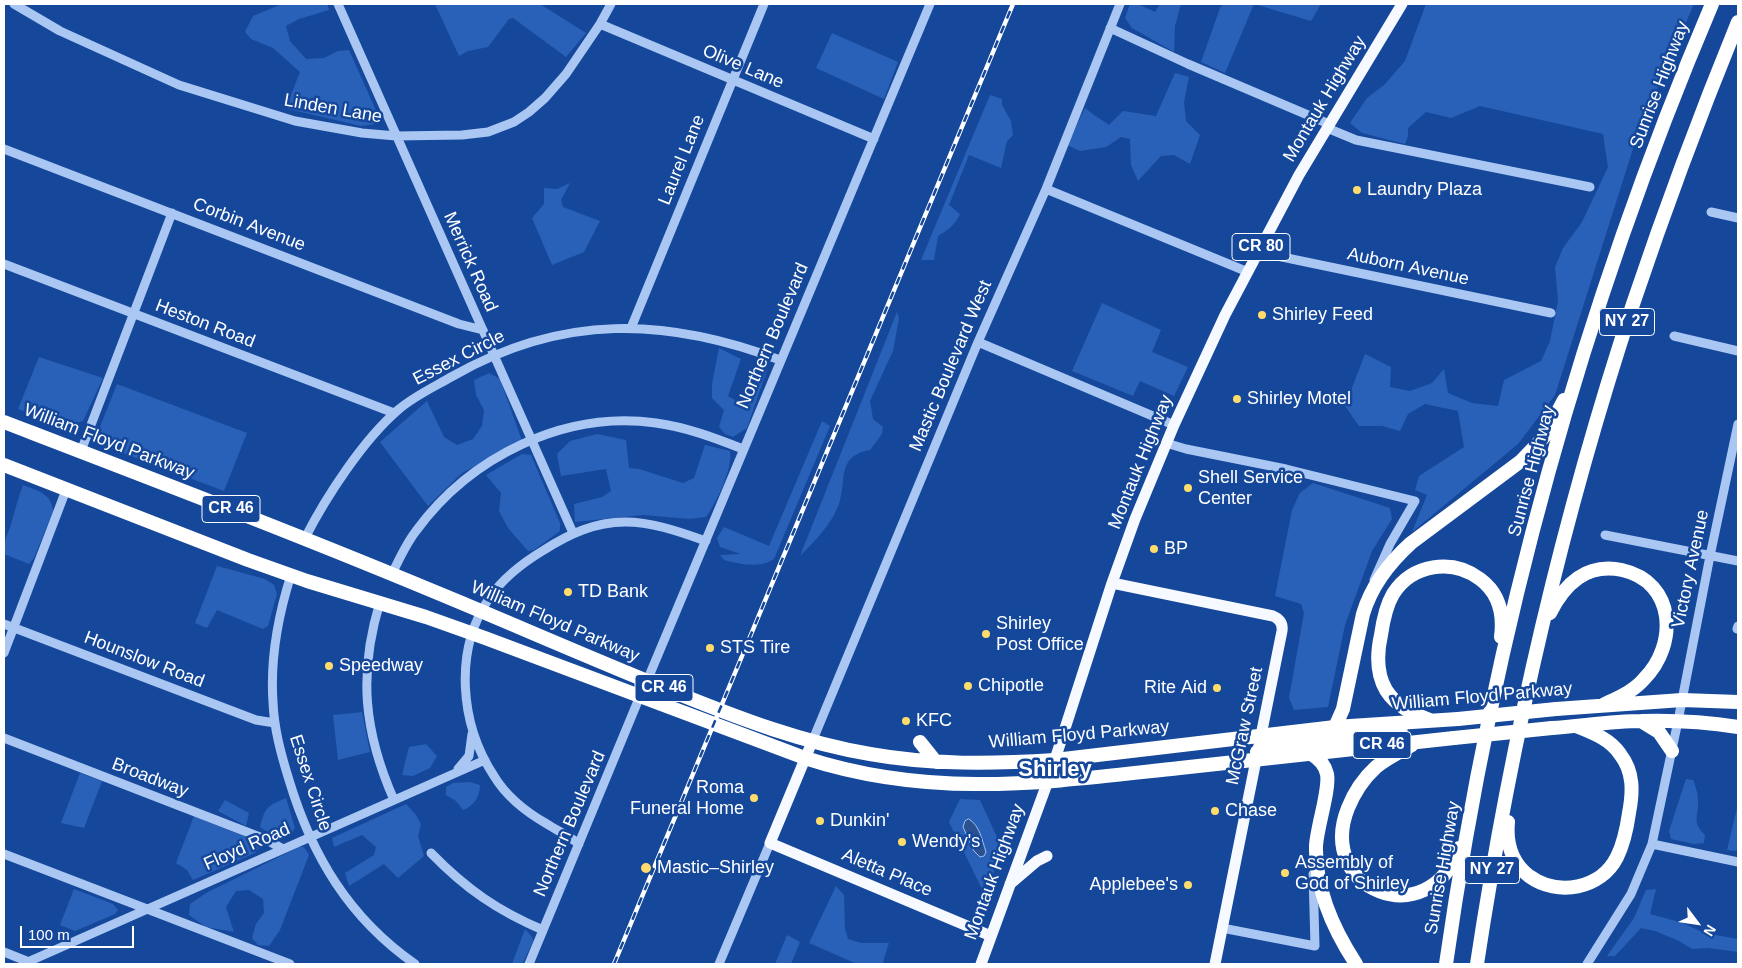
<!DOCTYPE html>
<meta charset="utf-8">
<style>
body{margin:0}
#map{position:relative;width:1742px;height:968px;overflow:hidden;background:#15489b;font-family:Arial,sans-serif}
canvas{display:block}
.frame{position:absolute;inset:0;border:5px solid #fff;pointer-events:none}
.north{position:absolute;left:1672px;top:898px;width:50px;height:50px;-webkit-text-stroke:4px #15489b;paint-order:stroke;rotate:121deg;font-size:14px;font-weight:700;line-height:20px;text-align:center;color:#fff}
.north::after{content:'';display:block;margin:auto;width:18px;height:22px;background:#fff;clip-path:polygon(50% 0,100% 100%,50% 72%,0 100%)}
.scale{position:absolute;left:20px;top:926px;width:114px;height:22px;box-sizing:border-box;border:2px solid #fff;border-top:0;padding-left:6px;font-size:15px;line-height:18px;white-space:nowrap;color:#fff;-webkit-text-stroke:4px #15489b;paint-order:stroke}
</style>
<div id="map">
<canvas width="1742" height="968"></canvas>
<div class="frame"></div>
<div class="north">N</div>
<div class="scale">100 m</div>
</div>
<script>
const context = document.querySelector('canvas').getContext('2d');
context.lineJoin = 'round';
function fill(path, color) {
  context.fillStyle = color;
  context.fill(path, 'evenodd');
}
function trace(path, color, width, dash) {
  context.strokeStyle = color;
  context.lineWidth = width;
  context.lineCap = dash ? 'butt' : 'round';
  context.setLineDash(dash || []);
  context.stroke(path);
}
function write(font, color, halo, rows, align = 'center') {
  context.font = font + ' Arial,sans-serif';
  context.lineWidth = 5;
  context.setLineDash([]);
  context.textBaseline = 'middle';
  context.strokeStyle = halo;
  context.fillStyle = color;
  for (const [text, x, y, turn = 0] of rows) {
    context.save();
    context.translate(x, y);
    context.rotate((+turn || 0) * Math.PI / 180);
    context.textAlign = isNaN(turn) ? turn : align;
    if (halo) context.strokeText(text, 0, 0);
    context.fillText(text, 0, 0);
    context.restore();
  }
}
fill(new Path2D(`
 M282 4H327L329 10 299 19 286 26 290 41 306 59 324 58 338 51 349 50 378 115 376 124 361 126 288 109 287 105 300 72 273 48 251 39 245 32 253 16Z
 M435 4H540L586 33 566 57 513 18 509 19 488 47 468 51 459 56Z
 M1130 4H1138L1155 12 1160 4H1181L1175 26 1174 52 1132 28 1125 18Z
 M1223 4H1321L1311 21 1254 4 1225 73 1201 62 1220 8Z
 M1426 4H1694L1638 133 1555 395 1518 444 1412 532 1427 495 1415 490 1419 476 1464 447 1458 411 1425 404 1408 414 1400 431 1382 426H1359L1345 406 1365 354 1391 367 1390 387 1410 391 1432 383 1444 369 1448 393 1472 403 1498 406 1504 380 1541 361 1550 341 1558 301 1555 267 1563 248 1582 222 1608 167 1603 134 1480 106 1451 118 1426 112 1408 128V136L1405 144 1362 133 1350 123 1367 98 1384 85 1405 61Z
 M832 33 898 62 884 99 816 68Z
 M1175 73 1189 77 1184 102 1186 121 1200 135 1190 164 1174 155 1161 156 1138 181 1131 165 1130 139 1121 137 1106 147 1080 151 1067 145 1085 108 1094 115 1109 125 1123 111 1156 116Z
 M990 95 1002 99V105L1011 121 1013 135 1007 141 1001 168 969 155 949 205 960 214C956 224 947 231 938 236L934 260H921Z
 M570 183 561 200 563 207 600 221 584 252 552 265 532 218 544 204V188L557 189Z
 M1102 303 1161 330 1152 352 1188 367 1174 396 1140 381 1133 396 1072 371Z
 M897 312 899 318 893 351 870 401 873 419 883 427 882 434 870 450C836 456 847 480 839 504 831 525 815 541 800 556Z
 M719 348 741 359 728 396 742 404 759 364 767 370 747 428 733 437 725 434 719 427 724 410 712 398V384Z
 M39 357 103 378 83 421 64 426 18 409Z
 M489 373 500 379 522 441 462 473 428 506 380 442 427 401 444 437 457 445 473 439 482 426 484 410 476 395 474 380Z
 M117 384 247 433 224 491 94 442Z
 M822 421 830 426 774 559C759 569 740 564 724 560L720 555 741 554 720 547 717 538 724 527 769 546Z
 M597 434 626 440 629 468 639 469 683 483 694 478 705 445 730 451C733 469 716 503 706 517L689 519 643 515 575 522 574 504 602 497 611 491 606 469 561 476 557 454 570 441Z
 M522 454 531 455 560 523V531L534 550 528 551 508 528 499 511 501 493 486 475Z
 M1313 483 1390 508 1392 519 1372 551 1345 625 1328 707 1294 710 1289 698 1304 613 1301 604 1275 596 1292 510 1300 493Z
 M23 485C37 491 52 493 53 511L34 558 29 564 4 554C4 537 7 538 11 524 15 511 18 498 23 485Z
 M217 566 265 579 274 585 277 594 268 626 263 629 217 610 207 628 195 623Z
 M362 712 370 752 338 760 333 715Z
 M426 744 437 756 430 768 413 776 402 775 409 747Z
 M80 773 102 781 84 828 61 823Z
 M1686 779 1693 780C1696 787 1698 794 1698 801 1699 817 1691 821 1705 835L1704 843 1694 844 1671 839 1669 831Z
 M470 782 480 785C480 796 474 806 463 810L456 801 446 795V787L453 783Z
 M286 798 295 828 291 834 280 840 260 827C265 807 267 806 286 798Z
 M960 799 980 800 1002 848 988 889 983 891 949 822Z
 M225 800 249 813 246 826 218 811Z
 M406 804 416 815 421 824 418 836 424 856 398 878 384 864 349 886 345 873 374 855 376 847 362 835 334 847 332 838Z
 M1738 804V847L1736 851 1727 850Z
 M194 816 256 841 259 848 255 853 193 880 187 870 176 863Z
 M299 847H304L309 855 280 930 269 946 258 945 252 938 256 924 264 913 263 899 249 890 236 891 226 907 234 932 206 927 189 915 190 904 206 893Z
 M836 886 844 895 845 929 848 939 861 943H889L883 962 885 964H857L809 943Z
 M74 889 113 904 118 910 115 914 75 931 60 925Z
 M1656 889 1650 914 1683 923 1704 933 1738 939V952L1708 948 1692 949 1679 941 1655 931 1641 928 1615 956H1607L1634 918 1646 890Z
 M525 929 532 937 533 942 522 964H512Z
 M787 935 800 942 791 964H775Z`), '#2961b8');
const water = new Path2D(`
 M969 819C980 826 982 840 986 852L984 856 980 857 974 851 963 827 965 821Z`);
fill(water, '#2c518e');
trace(water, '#9dc1f5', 1);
trace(new Path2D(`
 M14 4 60 31 179 85 295 121 362 133 396 136 462 135 488 132 514 122 529 112 545 98 566 74 600 24 611 4
 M338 4 573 533
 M600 24 874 139
 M1110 28 1188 64 1329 124
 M1327 128 1356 140 1590 187
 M4 149 459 324 483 330
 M1046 189 1248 272
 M1711 212 1738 218
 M1258 252 1551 313
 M4 264 394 413
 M631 328 764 4
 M1674 336 1738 351
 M978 342 1174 425
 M1166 443 1186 449 1286 469 1415 501 1390 544 1374 580
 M81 451 172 213
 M1605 535 1738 561
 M305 538C326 497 363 440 398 410 414 396 434 387 453 376 562 314 666 317 780 360
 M392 574C399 559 406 544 416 531 470 457 564 410 656 423 686 427 715 438 743 449
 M291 575C278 616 270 659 273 702 274 729 281 754 289 780 312 856 349 918 415 964
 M380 602C358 674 364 732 394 800
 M4 624 256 720 275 723
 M1737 629 1738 626
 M4 653 66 490
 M647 681 930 4
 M4 738 265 839 283 849
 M812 742 978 342 1046 189 1120 4
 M458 769 469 756 472 734
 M579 844C569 836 558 831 547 824 526 812 506 796 494 776 460 724 453 650 490 597 504 577 524 562 544 550 569 534 595 522 625 522 653 522 680 532 706 541
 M1652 844 1738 862
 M431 853C466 889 498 911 543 930
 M4 854 290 964
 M1222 928 1315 946 1313 874
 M4 952 29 962
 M23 964 485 760
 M529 964 640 696
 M719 964 770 843
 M1587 964 1631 894 1652 844 1678 721 1710 556 1738 424`), '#aac7f3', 9);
trace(new Path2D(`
 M1112 583 1273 616C1280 619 1283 624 1282 631L1215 964
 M812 742 770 843 991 936
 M1010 884 1037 861 1047 856
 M981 964 1048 781 1112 583 1135 519 1174 425 1225 315 1299 175 1402 4`), '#f6f9ff', 11);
trace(new Path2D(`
 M4 422C155 480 307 538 457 601 531 632 604 664 679 694 741 719 804 743 870 754 931 765 993 764 1055 760L1335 727 1458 719
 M4 465 248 560 307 581 426 617 485 638 805 758C934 800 1049 782 1180 768 1271 758 1363 748 1454 738
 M1550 613C1557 599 1565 587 1578 578 1591 569 1607 567 1622 570 1676 582 1678 645 1644 679 1633 692 1617 698 1603 705
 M1556 709 1682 700 1738 702
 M1430 720C1413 714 1396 706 1386 690 1376 673 1377 653 1381 635 1383 621 1386 606 1393 594 1412 564 1452 558 1480 579 1499 593 1504 614 1501 637
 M1641 721 1659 732 1672 751
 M1335 727 1343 709 1363 614C1371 587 1390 562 1411 543L1521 461 1544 437 1564 400
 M1552 728C1582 726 1612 721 1641 721 1674 720 1706 722 1738 727
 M920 742 936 762
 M1412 745C1400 752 1387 758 1376 767 1364 778 1354 793 1348 808 1315 890 1429 935 1459 848
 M1257 752 1268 746 1382 734 1401 728
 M1311 754C1318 758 1325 765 1327 774 1330 789 1317 827 1316 846 1315 889 1333 929 1356 964
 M1508 822C1506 843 1512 863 1529 876 1558 897 1601 889 1617 857 1624 843 1627 827 1629 813 1633 792 1634 772 1620 754 1610 739 1593 733 1576 726
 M1446 964C1493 635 1582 310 1712 4
 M1477 964C1511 740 1562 519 1633 304 1665 209 1700 115 1738 22`), '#fff', 14);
const rail = new Path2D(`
 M614 964 1013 4`);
trace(rail, '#fff', 4.5);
trace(rail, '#15489b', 2.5, [8]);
trace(new Path2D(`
 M1458 719 1556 709
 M1454 738 1552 728`), '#fff', 14);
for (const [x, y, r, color] of [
 [1357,190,5,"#ffdc6c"],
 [1262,315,5,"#ffdc6c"],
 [1237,399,5,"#ffdc6c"],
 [1188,488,5,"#ffdc6c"],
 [1154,549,5,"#ffdc6c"],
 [568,592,5,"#ffdc6c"],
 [986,634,5,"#ffdc6c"],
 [710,648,5,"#ffdc6c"],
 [329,666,5,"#ffdc6c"],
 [968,686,5,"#ffdc6c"],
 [1217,688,5,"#ffdc6c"],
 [906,721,5,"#ffdc6c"],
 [754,798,5,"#ffdc6c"],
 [1215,811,5,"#ffdc6c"],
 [820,821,5,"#ffdc6c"],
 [902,842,5,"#ffdc6c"],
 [646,868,6,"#ffdc6c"],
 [1285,873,5,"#ffdc6c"],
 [1188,885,5,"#ffdc6c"]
]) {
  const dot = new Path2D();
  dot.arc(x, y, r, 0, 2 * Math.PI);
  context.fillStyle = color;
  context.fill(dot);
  trace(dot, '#15489b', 2);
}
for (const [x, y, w] of [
 [1261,247,58],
 [1627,322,55],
 [231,509,58],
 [664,688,58],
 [1382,745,58],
 [1492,870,55]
]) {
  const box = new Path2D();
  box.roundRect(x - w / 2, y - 13.5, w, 27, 4);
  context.fillStyle = '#15489b';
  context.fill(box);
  trace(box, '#fff', 1);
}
write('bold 16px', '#fff', null, [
 ["CR 80",1261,247],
 ["NY 27",1627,322],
 ["CR 46",231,509],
 ["CR 46",664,688],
 ["CR 46",1382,745],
 ["NY 27",1492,870]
]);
write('18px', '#fff', '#15489b', [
 ["Olive Lane",743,67,23],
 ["Sunrise Highway",1660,85,-69],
 ["Montauk Highway",1325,99,-59],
 ["Linden Lane",333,109,10],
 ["Laurel Lane",682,160,-68],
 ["Corbin Avenue",249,225,21],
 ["Merrick Road",470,262,66],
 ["Auborn Avenue",1408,267,12],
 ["Heston Road",205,324,21],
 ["Northern Boulevard",773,336,-67],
 ["Essex Circle",459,358,-27],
 ["Mastic Boulevard West",951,366,-67],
 ["William Floyd Parkway",109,442,21],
 ["Montauk Highway",1141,462,-68],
 ["Sunrise Highway",1532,471,-75],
 ["Victory Avenue",1691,569,-78],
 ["William Floyd Parkway",555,622,23],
 ["Hounslow Road",144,660,21],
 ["William Floyd Parkway",1482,697,-5],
 ["McGraw Street",1245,726,-78],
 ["William Floyd Parkway",1079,735,-5],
 ["Broadway",150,778,21],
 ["Essex Circle",310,783,72],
 ["Northern Boulevard",570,824,-67],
 ["Floyd Road",247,847,-24],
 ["Sunrise Highway",1443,868,-80],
 ["Montauk Highway",995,872,-70],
 ["Aletta Place",887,873,23]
]);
write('18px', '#fff', '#15489b', [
 ["Laundry Plaza",1367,190],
 ["Shirley Feed",1272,315],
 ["Shirley Motel",1247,399],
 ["Shell Service",1198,478],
 ["Center",1198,499],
 ["BP",1164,549],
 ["TD Bank",578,592],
 ["Shirley",996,624],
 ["Post Office",996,645],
 ["STS Tire",720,648],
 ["Speedway",339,666],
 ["Chipotle",978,686],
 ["Rite Aid",1207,688,"right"],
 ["KFC",916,721],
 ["Roma",744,788,"right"],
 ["Funeral Home",744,809,"right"],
 ["Chase",1225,811],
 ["Dunkin'",830,821],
 ["Wendy's",912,842],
 ["Assembly of",1295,863],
 ["God of Shirley",1295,884],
 ["Mastic–Shirley",657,868],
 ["Applebee's",1178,885,"right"]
], 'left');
write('bold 22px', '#fff', '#15489b', [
 ["Shirley",1055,770]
]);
</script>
